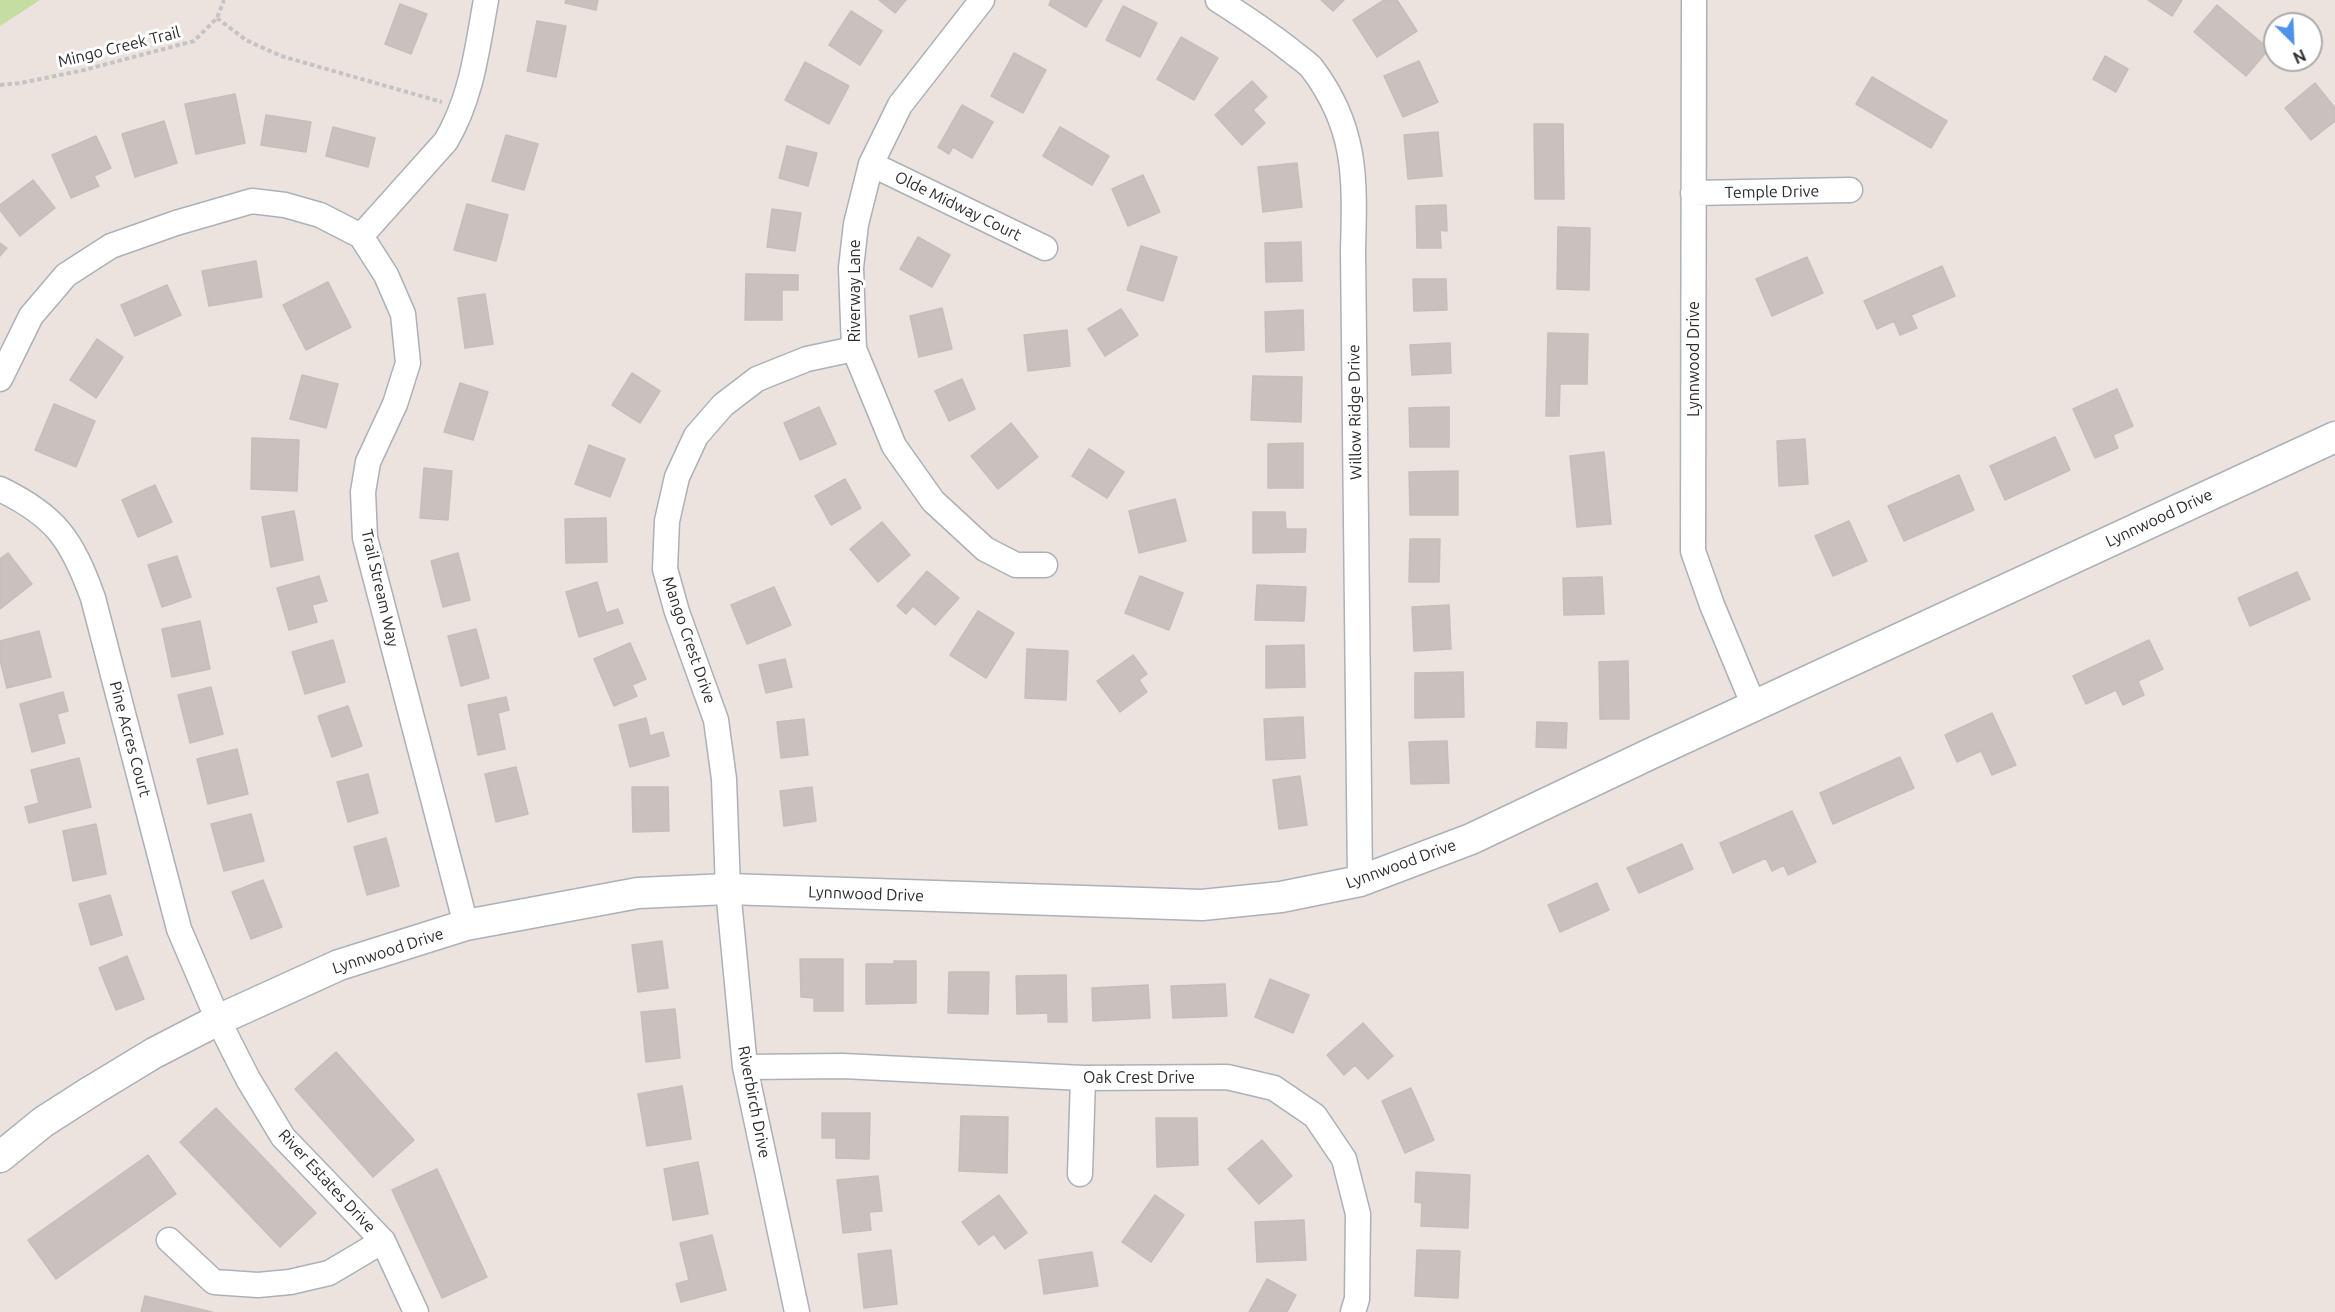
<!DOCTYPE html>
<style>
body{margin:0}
#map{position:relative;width:2335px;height:1312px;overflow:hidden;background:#ece3df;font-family:Ubuntu,sans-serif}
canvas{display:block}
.north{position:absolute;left:2263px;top:12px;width:60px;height:60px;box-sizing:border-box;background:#fff;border:2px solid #ababab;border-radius:50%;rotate:156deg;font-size:16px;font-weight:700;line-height:24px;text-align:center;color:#2c2c2c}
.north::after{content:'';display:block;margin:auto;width:21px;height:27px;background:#4e92ea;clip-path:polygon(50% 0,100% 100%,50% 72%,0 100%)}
</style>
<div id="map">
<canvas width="2335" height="1312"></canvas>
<div class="north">N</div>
</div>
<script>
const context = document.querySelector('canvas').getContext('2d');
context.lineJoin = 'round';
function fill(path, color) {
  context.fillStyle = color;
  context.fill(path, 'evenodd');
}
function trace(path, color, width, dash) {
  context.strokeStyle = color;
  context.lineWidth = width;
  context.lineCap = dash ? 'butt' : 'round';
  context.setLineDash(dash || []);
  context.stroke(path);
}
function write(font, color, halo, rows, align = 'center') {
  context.font = font + ' Ubuntu,sans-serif';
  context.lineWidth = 6;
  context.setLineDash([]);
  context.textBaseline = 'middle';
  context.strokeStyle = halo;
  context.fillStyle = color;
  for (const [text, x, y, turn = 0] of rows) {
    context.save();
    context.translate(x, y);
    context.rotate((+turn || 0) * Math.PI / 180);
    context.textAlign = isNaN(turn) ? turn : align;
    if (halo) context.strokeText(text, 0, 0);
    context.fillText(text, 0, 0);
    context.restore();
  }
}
fill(new Path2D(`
 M0 0H40L0 26Z`), '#c5dda1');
const building = new Path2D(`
 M566 0H598L596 10 565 3Z
 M879 0H906L895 13Z
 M1051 0H1102L1086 27 1049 5Z
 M1321 0H1344L1333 11Z
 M1384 0H1397L1417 31 1377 57 1353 20Z
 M2148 0H2182L2172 16Z
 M400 4 427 14 411 54 385 44Z
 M2217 5 2269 49 2246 76 2194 32Z
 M1123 6 1157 23 1140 57 1106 40Z
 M851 11 882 31 860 65 829 45Z
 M537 21 566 26 556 77 527 71Z
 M1181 37 1218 58 1194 100 1157 79Z
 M1014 53 1046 70 1023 113 991 96Z
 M2105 56 2128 69 2116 92 2093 79Z
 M1419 61 1438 102 1403 117 1384 76Z
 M805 62 849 86 829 124 785 100Z
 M1872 77 1947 121 1931 148 1856 104Z
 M1252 81 1267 97 1253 110 1265 123 1242 145 1215 115Z
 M2315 83 2335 108V121L2311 140 2285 108Z
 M235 94 245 143 196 154 185 104Z
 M962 105 993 122 972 158 953 147 949 154 938 147Z
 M266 115 311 122 306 152 261 145Z
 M164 121 177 163 135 177 122 134Z
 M1534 124H1563L1564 199H1535Z
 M333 127 375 138 368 167 326 156Z
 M1060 127 1109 156 1092 185 1043 156Z
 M1438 132 1442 176 1408 179 1404 135Z
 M506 135 538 144 524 190 492 181Z
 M96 136 111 168 94 176 99 186 71 198 52 155Z
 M787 146 817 153 808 186 779 178Z
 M1297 163 1302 207 1263 212 1258 167Z
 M1143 175 1160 212 1128 226 1112 189Z
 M33 180 55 208 20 236 0 210V205Z
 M467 204 508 215 496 261 454 250Z
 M1446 205 1447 231 1440 230 1441 248H1417L1416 206Z
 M772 209 801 213 795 251 767 247Z
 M1558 227 1590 228 1589 290 1557 289Z
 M918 237 950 255 932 287 900 269Z
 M1301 242 1302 281 1266 282 1265 243Z
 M0 243 7 248 0 256Z
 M1141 246 1177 257 1163 301 1127 290Z
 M1807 257 1823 293 1772 316 1756 279Z
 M256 261 262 297 209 306 202 271Z
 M1942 266 1955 296 1911 315 1917 328 1900 335 1894 321 1877 329 1864 301Z
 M746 274 798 275V290H782V320H745Z
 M1413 279H1446L1447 310 1414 311Z
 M328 282 351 327 306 350 283 305Z
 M167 285 181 315 135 336 121 305Z
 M485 294 493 344 465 348 458 298Z
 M942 308 952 349 919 357 910 316Z
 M1121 309 1138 335 1105 356 1088 329Z
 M1303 310 1304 350 1266 352 1265 312Z
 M1067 330 1070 366 1028 371 1024 335Z
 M1548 333 1588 334 1587 384H1560L1559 416H1546Z
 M97 339 123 357 96 398 70 380Z
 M1450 343 1451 373 1412 375 1410 345Z
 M632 373 660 391 640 423 612 405Z
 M302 375 338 384 326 428 290 419Z
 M1253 376 1302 377 1301 422 1251 420Z
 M962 379 975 409 949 421 935 391Z
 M460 383 488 392 473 440 444 432Z
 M2117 389 2133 426 2113 435 2118 448 2095 458 2073 409Z
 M54 404 95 421 76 467 35 450Z
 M819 407 836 444 800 460 784 423Z
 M1449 407V447H1410L1409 408Z
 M1011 423 1038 457 998 489 971 456Z
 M2055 437 2070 470 2005 500 1990 466Z
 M252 438 299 440 297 491 251 489Z
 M1805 439 1808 484 1779 486 1777 441Z
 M1303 443V488H1268V444Z
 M589 445 625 459 610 497 575 484Z
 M1089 449 1124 472 1107 498 1072 476Z
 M1604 452 1611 524 1577 527 1570 456Z
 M424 468 452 471 448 520 420 518Z
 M1458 471V515H1410L1409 472Z
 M1959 475 1974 510 1904 541 1888 506Z
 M845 479 861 508 831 525 815 496Z
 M155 485 172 522 138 537 122 500Z
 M1175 499 1186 541 1139 553 1129 511Z
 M294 511 303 560 271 567 262 517Z
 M1253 512H1285L1286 529H1306L1305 552 1253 553Z
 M606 518 607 562 566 563 565 519Z
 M1849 521 1867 561 1833 576 1815 536Z
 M882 522 910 555 878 582 850 549Z
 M1410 539H1440L1439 582H1409Z
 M8 553 32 584 0 609V559Z
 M458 553 470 600 443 607 431 561Z
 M177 556 191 597 162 607 148 565Z
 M927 571 959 598 935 625 913 606 906 614 897 606Z
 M2297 572 2310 599 2250 626 2238 598Z
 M319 576 327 601 312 605 317 622 289 630 277 588Z
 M1140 576 1183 593 1169 630 1125 613Z
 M1602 577 1604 614 1564 615 1563 578Z
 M597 582 606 613 618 609 623 623 579 637 566 592Z
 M1257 585 1306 587 1304 621 1255 620Z
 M774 587 791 625 747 644 731 605Z
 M1449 605 1451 649 1414 651 1412 607Z
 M978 611 1014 633 986 678 950 655Z
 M200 621 210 669 172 677 162 629Z
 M476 629 489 678 461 686 448 636Z
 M39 631 51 677 7 688 0 660V641Z
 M333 640 345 682 305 694 292 652Z
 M2149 640 2163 669 2138 681 2144 695 2123 705 2116 690 2086 704 2073 676Z
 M630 643 646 679 632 685 637 696 614 706 594 659Z
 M1304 645 1305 687 1266 688V646Z
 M1027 649 1068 651 1066 700 1025 698Z
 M1133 655 1147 674 1139 680 1147 692 1120 712 1097 681Z
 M785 659 792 687 766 693 759 665Z
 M1628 661 1629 719H1600L1599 662Z
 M1463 672 1464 717 1415 718V673Z
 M211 687 223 734 190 743 178 695Z
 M63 692 68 711 57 714 65 743 32 752 20 704Z
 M506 697 509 710 498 713 505 749 478 755 468 705Z
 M348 706 362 746 332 757 318 716Z
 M1992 713 2016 765 1992 775 1981 751 1957 762 1945 735Z
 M1303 717 1305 758 1266 760 1264 719Z
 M646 718 650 736 663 732 669 756 630 767 619 725Z
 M804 719 808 755 781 758 777 722Z
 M1537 722 1567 723 1566 748 1536 747Z
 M1447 741 1449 783 1411 784 1409 742Z
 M237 749 248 794 208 804 197 759Z
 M1900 757 1914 788 1833 824 1820 793Z
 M79 758 91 807 29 823 25 807 39 803 31 770Z
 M516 767 528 814 496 822 485 774Z
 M368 774 378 813 348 822 337 782Z
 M1300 776 1307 825 1279 829 1273 780Z
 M632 787H668L669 831 633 832Z
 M812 787 816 821 784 826 780 791Z
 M1792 811 1816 862 1788 875 1784 865 1772 871 1766 858 1733 873 1720 843Z
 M251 814 264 861 224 871 211 824Z
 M96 824 106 874 73 881 63 831Z
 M386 838 399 886 367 895 354 847Z
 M1682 844 1693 869 1639 893 1627 868Z
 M263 880 282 927 251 939 232 892Z
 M1597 883 1609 910 1560 932 1548 905Z
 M110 895 122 935 91 945 79 904Z
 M662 941 668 988 638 992 632 945Z
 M127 956 144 999 116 1010 99 968Z
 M800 959H843V1011H814V998L801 997Z
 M894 961H916V1003L866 1004V964H894Z
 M949 972H989L988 1014 948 1013Z
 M1066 975 1067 1022H1048V1013L1017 1014 1016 976Z
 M1270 979 1309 995 1293 1033 1255 1017Z
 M1225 984 1227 1016 1173 1018 1171 986Z
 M1148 985 1150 1018 1093 1021 1092 988Z
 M675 1009 680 1058 646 1062 641 1012Z
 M1363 1023 1393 1056 1368 1079 1355 1065 1344 1075 1327 1055Z
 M336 1052 414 1140 373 1177 295 1089Z
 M682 1086 691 1139 647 1146 638 1094Z
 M1411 1088 1434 1140 1405 1153 1382 1101Z
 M216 1108 316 1213 280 1247 180 1142Z
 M822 1113H870L869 1159 836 1158V1138H822Z
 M961 1116 1008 1117 1007 1173 959 1171Z
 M1156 1118H1197L1198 1165 1157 1167Z
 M1262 1140 1292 1176 1259 1204 1228 1169Z
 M148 1155 176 1194 56 1279 28 1240Z
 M698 1162 708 1214 673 1220 664 1169Z
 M437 1169 487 1277 442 1298 392 1190Z
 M1416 1172 1470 1175 1468 1228 1421 1226 1422 1203 1415 1202Z
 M878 1176 882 1211 869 1212 871 1230 843 1233 837 1180Z
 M999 1195 1027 1233 1005 1249 994 1234 979 1245 962 1222Z
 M1155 1195 1184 1215 1151 1262 1122 1242Z
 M1304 1220 1306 1260 1257 1262 1255 1222Z
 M712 1235 726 1290 681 1302 676 1284 689 1280 680 1243Z
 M891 1250 897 1304 864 1308 858 1254Z
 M1417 1250 1460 1251 1458 1298 1415 1296Z
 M1092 1252 1098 1286 1044 1294 1039 1260Z
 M1267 1279 1296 1295 1287 1312H1249Z
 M145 1296 212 1312H141Z`);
fill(building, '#c8c1bd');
trace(building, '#c7beb9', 1.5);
const minor = new Path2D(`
 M982 0 900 105 871 164 856 224 851 268 854 349 894 446 933 501 985 549 1016 565H1045
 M1218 0C1243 16 1267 32 1290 50 1296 55 1305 61 1311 67 1357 127 1355 178 1353 250L1360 881
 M1694 0 1693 551 1712 605 1754 706
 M871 164 1045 248
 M1693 193 1850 190
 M361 236 446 141C472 97 477 49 486 0
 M0 379 31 316 66 275 111 246 176 223 252 201 285 205 320 215 361 236 386 275 403 314 408 363 395 404 368 462 363 492 365 538 466 925
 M0 489C56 516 72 540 93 598L179 929 218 1020 248 1079 283 1137 383 1241 416 1312
 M745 1067 843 1066 1083 1078 1227 1077 1274 1088 1315 1116 1344 1159 1358 1214 1357 1299 1353 1312
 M1080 1174 1083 1078
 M169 1240 214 1282 258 1285 290 1282 329 1273 383 1241
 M797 1312 745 1067 728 889 724 779 716 720 677 612 665 569 667 521 677 477 696 436 723 405 757 379 807 359 854 349`);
const tertiary = new Path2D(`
 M0 1157 43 1122 93 1090 154 1053 218 1020 339 965 466 925 638 893 728 889 1202 905 1281 897 1360 881 1471 839 1650 754 2335 437`);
trace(minor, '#acb1b7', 27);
trace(tertiary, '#acb1b7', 33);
trace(new Path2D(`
 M217 18 246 40 281 56 442 102
 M0 85 21 83 84 70 194 41 217 18 224 0`), '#c4c4c4', 4, [4.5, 3]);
trace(minor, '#fff', 24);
trace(tertiary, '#fff', 30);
write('16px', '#2c2c2c', '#fff', [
 ["Mingo Creek Trail",119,47,-14],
 ["Temple Drive",1772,192,-1],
 ["Olde Midway Court",958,206,26],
 ["Riverway Lane",855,291,-90],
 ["Lynnwood Drive",1694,359,-90],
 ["Willow Ridge Drive",1355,412,-91],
 ["Lynnwood Drive",2159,518,-25],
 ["Trail Stream Way",380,588,77],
 ["Mango Crest Drive",689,640,71],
 ["Pine Acres Court",130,739,75],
 ["Lynnwood Drive",1401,864,-20],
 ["Lynnwood Drive",866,894,2],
 ["Lynnwood Drive",388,951,-18],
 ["Oak Crest Drive",1139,1078],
 ["Riverbirch Drive",754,1102,79],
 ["River Estates Drive",327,1181,47]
]);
</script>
